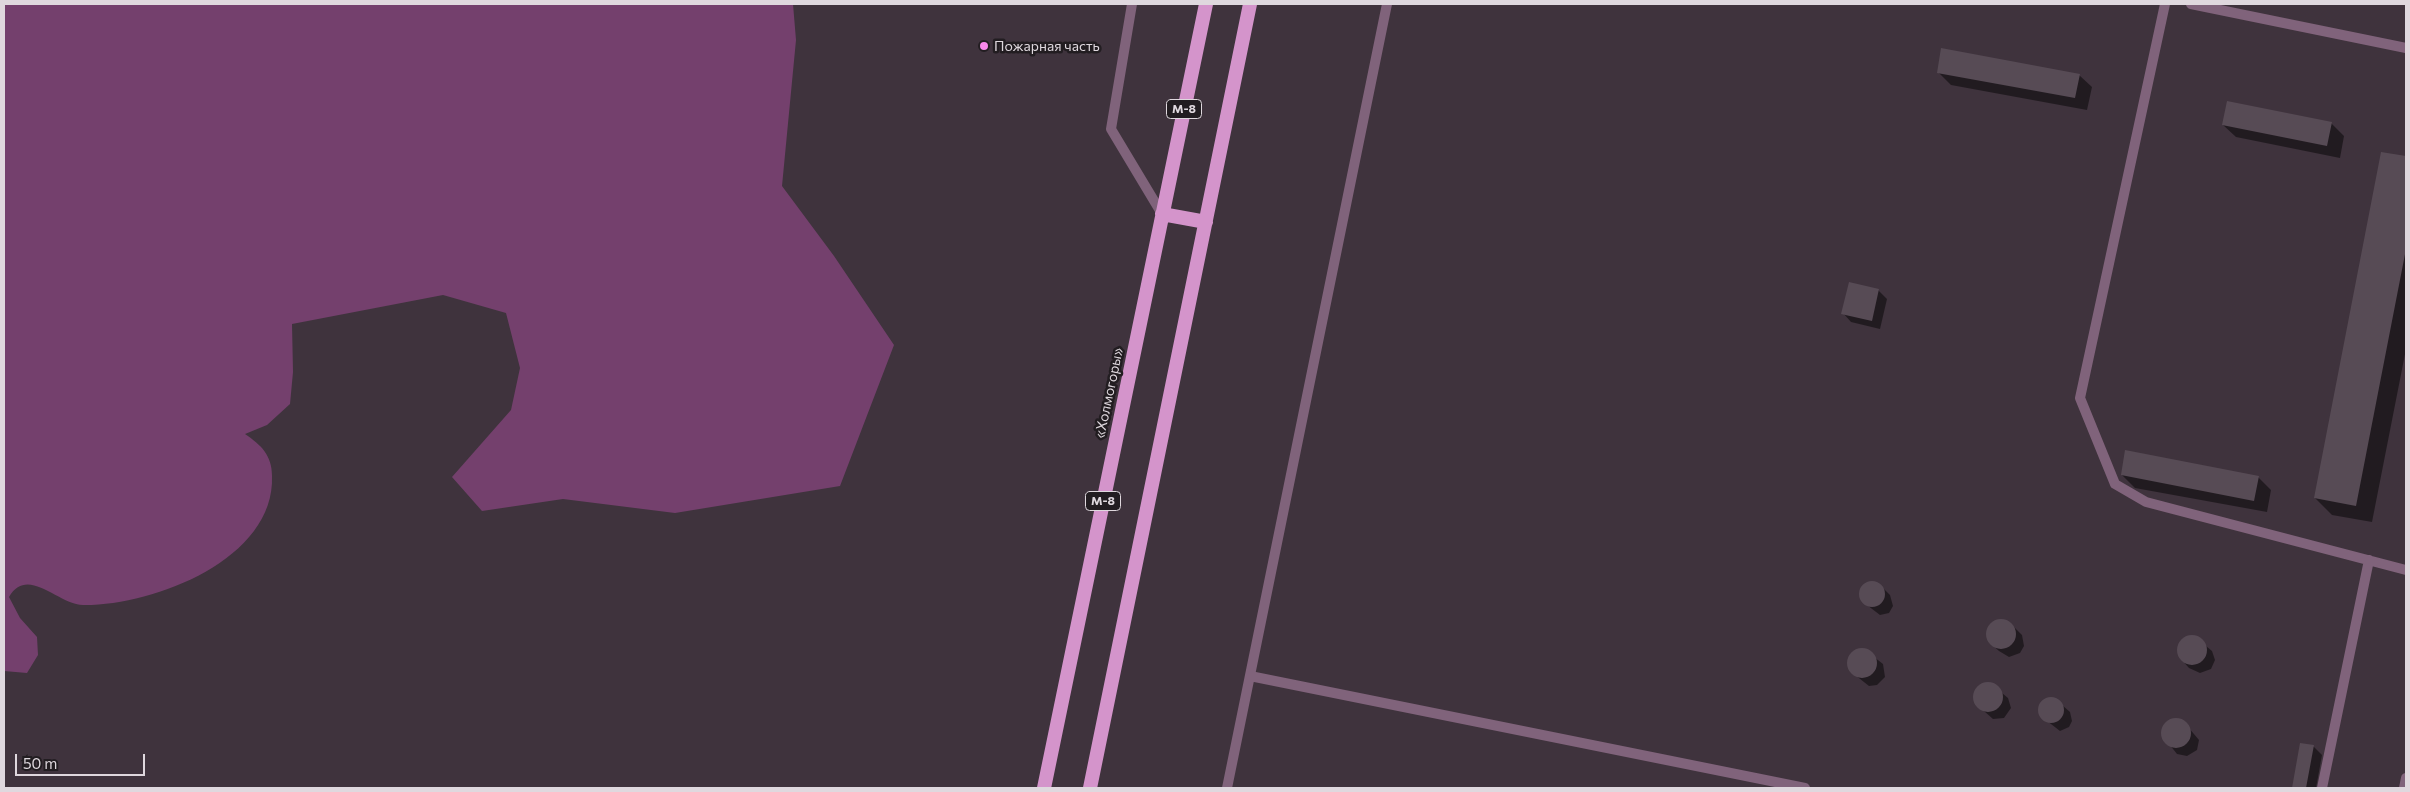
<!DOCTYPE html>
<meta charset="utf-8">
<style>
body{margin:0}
#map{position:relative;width:2410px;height:792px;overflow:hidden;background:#3f333d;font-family:Commissioner,sans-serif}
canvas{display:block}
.frame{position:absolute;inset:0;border:5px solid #dfd8de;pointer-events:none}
.scale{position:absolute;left:15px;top:754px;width:130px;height:22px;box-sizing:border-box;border:2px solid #dfd8de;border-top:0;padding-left:6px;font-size:15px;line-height:18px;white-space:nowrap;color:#dfd8de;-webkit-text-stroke:4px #221d21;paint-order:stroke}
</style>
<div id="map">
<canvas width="2410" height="792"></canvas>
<div class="frame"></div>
<div class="scale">50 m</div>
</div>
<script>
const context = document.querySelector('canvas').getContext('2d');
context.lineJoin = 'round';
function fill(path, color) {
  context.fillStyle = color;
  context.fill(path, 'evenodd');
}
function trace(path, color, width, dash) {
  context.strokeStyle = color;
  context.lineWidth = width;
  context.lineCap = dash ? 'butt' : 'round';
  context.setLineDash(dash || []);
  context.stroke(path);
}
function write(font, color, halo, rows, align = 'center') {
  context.font = font + ' Commissioner,sans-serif';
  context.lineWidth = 5;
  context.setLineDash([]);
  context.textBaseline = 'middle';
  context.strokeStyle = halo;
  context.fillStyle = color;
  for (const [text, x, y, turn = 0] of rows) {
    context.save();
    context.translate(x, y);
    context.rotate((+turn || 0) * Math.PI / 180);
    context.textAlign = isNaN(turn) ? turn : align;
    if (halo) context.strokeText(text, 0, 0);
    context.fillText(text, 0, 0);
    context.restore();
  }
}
fill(new Path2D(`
 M4 4H793L796 40 782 186 834 256 894 345 840 486 675 513 563 499 482 511 452 477 511 410 520 368 506 313 443 295 292 324 293 372 290 404 267 425 245 434C261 445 272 455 272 476 275 560 152 606 83 605 58 605 28 565 9 597L20 618 37 637 38 655 27 673 4 671Z`), '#74406d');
fill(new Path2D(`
 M1938 72 2079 75 2092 87 2087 110 1951 85Z
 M2331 123 2344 136 2340 158 2236 137 2223 125Z
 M2382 153 2406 158V349L2372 522 2332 515 2315 498Z
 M1878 290 1887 299 1880 329 1851 322 1843 313Z
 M2122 475 2258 477 2271 490 2267 512 2135 488Z
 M1871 582 1881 586 1890 595 1893 606 1889 613 1880 615 1863 602 1860 592 1864 585Z
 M2002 620 2013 626 2022 635 2024 646 2020 653 2009 657 1999 651 1990 643 1987 633 1992 623Z
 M2194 636 2212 651 2215 660 2211 669 2200 673 2189 668 2181 659 2178 649 2182 640Z
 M1865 650 1883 664 1885 677 1877 685 1869 686 1850 671 1848 660 1854 652Z
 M1990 683 2008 698 2011 708 2004 718 1993 719 1976 704 1974 694 1980 685Z
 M2054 698 2070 712 2072 721 2069 727 2060 731 2042 717 2040 709 2044 701Z
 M2173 720 2183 721 2199 740 2197 750 2187 756 2177 754 2162 735 2164 726Z
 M2301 744 2314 747 2322 755 2316 788H2293Z`), '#0007');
fill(new Path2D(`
 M1941 48 2080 74 2075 98 1937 73Z
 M2227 101 2332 122 2327 146 2222 125Z
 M2381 152 2406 156V249L2356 506 2314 498Z
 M1849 282 1879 289 1872 321 1841 314Z
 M2125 450 2259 476 2254 501 2121 475Z
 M1859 594a13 13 0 1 1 26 0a13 13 0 1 1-26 0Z
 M1986 634a15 15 0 1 1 30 0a15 15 0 1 1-30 0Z
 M2177 650a15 15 0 1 1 30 0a15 15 0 1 1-30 0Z
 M1847 663a15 15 0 1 1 30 0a15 15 0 1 1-30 0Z
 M1973 697a15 15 0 1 1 30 0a15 15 0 1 1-30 0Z
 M2038 710a13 13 0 1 1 26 0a13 13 0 1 1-26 0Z
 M2161 733a15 15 0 1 1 30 0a15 15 0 1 1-30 0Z
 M2300 743 2314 745 2306 788H2292Z`), '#574b55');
trace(new Path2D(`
 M1132 4 1111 129 1162 214
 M2165 4 2080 398 2115 484 2146 502 2406 570
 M2191 4 2406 48
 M1250 676 1805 788
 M1227 788 1387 4
 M2322 788 2369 560
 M2404 788 2406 778`), '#80637b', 10);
trace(new Path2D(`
 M1162 214 1206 222
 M1044 788 1206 4
 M1090 788 1250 4`), '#d494cb', 14);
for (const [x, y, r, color] of [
 [984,46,5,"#f888ea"]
]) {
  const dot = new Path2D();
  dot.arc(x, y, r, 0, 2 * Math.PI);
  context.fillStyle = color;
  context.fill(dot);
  trace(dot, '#221d21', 2);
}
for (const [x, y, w] of [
 [1184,109,35],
 [1103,501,35]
]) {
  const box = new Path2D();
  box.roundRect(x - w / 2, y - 9.5, w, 19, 4);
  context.fillStyle = '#221d21';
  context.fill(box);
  trace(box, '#dfd8de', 1);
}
write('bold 12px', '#dfd8de', null, [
 ["М-8",1184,109],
 ["М-8",1103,501]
]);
write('14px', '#dfd8de', '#221d21', [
 ["Пожарная часть",994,46]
], 'left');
write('14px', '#dfd8de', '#221d21', [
 ["«Холмогоры»",1109,393,-78]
]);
</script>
